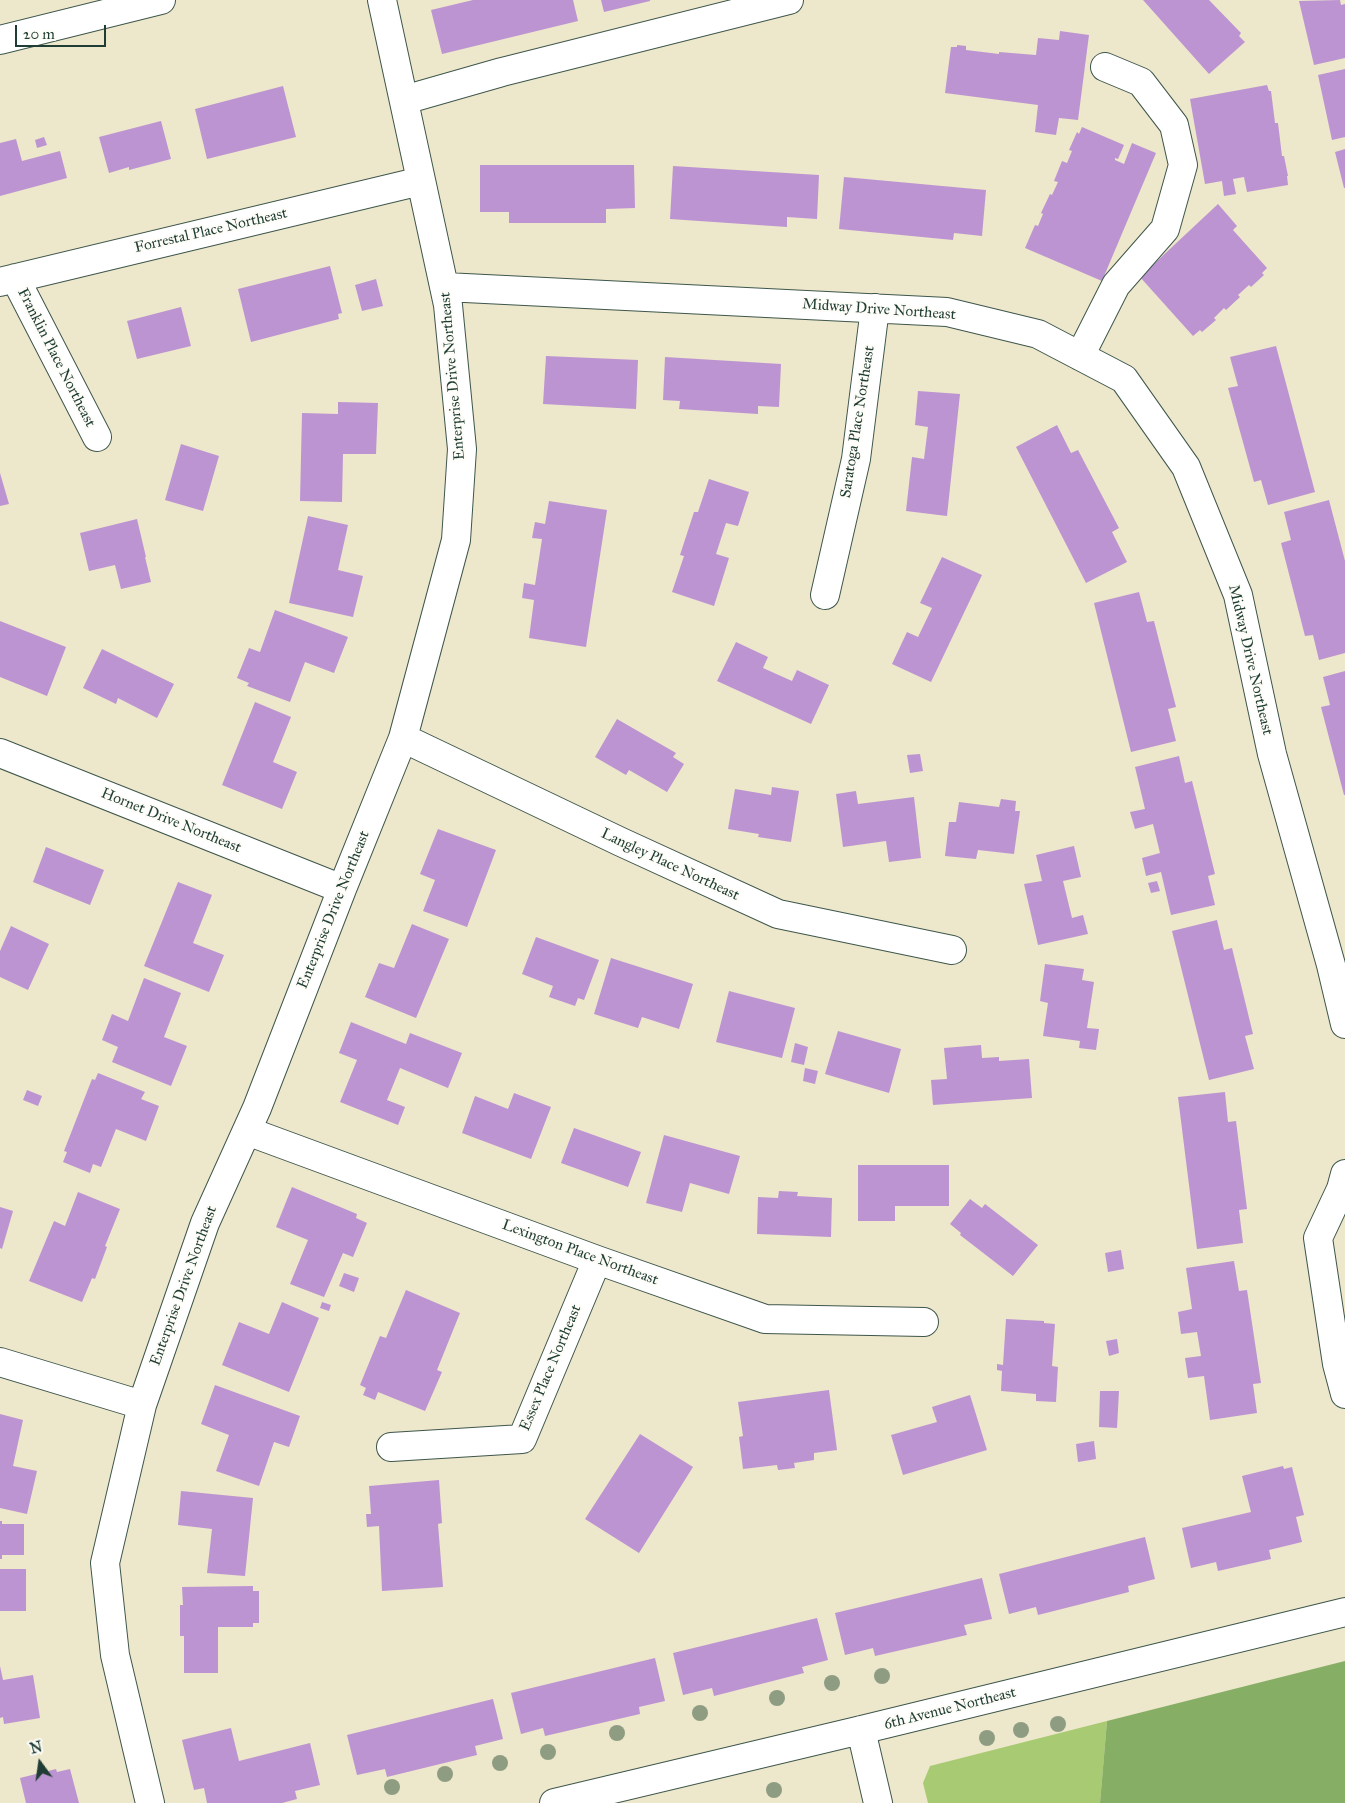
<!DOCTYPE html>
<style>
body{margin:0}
#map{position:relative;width:1345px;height:1803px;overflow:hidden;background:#ede7cb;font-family:"IM FELL Great Primer",serif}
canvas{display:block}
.north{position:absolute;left:15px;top:1738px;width:50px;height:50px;-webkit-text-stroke:4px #fdfcf7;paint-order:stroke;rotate:346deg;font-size:14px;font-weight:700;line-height:20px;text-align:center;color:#1f3d34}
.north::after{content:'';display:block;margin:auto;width:18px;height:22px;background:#1f3d34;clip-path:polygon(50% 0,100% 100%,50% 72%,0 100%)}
.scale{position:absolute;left:15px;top:25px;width:91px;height:22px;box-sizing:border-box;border:2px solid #1f3d34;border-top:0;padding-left:6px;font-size:15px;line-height:18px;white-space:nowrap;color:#1f3d34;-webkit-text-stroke:4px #fdfcf7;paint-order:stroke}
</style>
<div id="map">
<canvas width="1345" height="1803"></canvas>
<div class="north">N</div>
<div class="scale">20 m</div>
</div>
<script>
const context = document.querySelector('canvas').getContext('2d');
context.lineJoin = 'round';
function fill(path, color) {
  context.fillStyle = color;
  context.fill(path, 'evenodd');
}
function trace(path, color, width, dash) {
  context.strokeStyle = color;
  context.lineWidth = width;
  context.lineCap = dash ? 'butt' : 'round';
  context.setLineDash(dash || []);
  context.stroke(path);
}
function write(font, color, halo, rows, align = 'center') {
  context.font = font + ' "IM FELL Great Primer",serif';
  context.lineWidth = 4;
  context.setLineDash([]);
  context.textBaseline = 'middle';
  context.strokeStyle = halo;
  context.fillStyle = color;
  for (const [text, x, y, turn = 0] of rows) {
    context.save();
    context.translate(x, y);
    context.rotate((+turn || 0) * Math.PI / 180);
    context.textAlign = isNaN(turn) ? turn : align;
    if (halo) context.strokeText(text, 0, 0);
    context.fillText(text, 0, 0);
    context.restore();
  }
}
fill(new Path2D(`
 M1107 1721 1100 1803H928L923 1783 930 1766Z`), '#a8ca73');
fill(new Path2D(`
 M1345 1661V1803H1100L1107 1721Z`), '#86ae65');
fill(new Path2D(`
 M473 0H573L578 21 442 54 431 10Z
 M601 0H650V1L604 12Z
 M1143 0H1209L1241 33 1239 36 1245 42 1209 74Z
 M1340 0 1341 5 1345 4V58L1314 65 1299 1Z
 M1060 31 1089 35 1078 120 1059 118 1056 135 1035 132 1038 105 945 93 951 47H957V45L966 46V50L999 54V52L1036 55 1038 38 1059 40Z
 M1345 69V137L1332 140 1318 75Z
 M1267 85 1269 91H1271L1275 123H1278L1282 156H1284L1288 176H1287L1288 185 1247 192 1244 177 1233 179 1236 194 1224 196 1222 181 1205 184 1190 99Z
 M283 86 296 137 207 159 195 109Z
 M161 121 171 159 129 170V167L109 173 99 137Z
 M1082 127 1124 145 1118 159 1115 158V160L1124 164 1132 143 1156 153 1102 281 1025 248 1035 225 1038 226 1043 214 1041 213 1050 194 1052 195 1058 182 1054 181 1062 161 1067 163 1072 151 1069 150 1077 132 1079 134Z
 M44 137 47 145 37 148 35 140Z
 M16 139 22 161 60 151 67 178 0 196V143Z
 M1345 149V188H1344L1335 152Z
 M480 165H634L635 208 606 209V223H509V212H480Z
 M673 166 819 175 817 219 787 217V227L670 219Z
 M844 177 986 190 982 236 954 233 953 240 839 229Z
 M1218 204 1237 226 1233 230 1267 268 1262 273 1264 275 1251 287 1249 285 1238 295 1240 297 1226 310 1224 308 1214 318 1216 320 1202 332 1200 330 1193 336 1140 277Z
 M330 266 342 313 338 314 339 319 251 342 238 289Z
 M376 279 383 306 362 311 355 285Z
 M181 307 191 346 137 359 127 321Z
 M1276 346 1315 492 1268 505 1261 480 1254 482 1228 388 1238 386 1230 357Z
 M546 356 638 360 636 409 543 404Z
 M665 357 781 364 779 407 758 406V414L679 409 680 401 663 400Z
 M918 391 960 394 947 516 906 511 912 457 924 459 928 427 915 425Z
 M338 402 378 403 376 454H343L342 502 300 501 302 413 338 414Z
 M1057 425 1071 453 1078 450 1119 528 1112 532 1127 562 1086 583 1016 447Z
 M181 444 219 456 203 511 165 500Z
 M0 473 9 504 0 506Z
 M709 479 749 492 738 526 726 523 716 554 729 558 714 606 672 592 684 556 680 555 694 512H698Z
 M1329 500 1345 561V653L1319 660 1313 635 1305 636 1281 543 1291 540 1284 512Z
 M549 501 607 510 586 647 529 638 534 600 522 598 524 583 535 585 542 539 532 538 535 522 545 524Z
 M308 516 348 525 338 570 363 576 353 617 289 603Z
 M137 519 146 557H145L151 582 121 589 115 565 89 571 80 533Z
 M942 557 982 575 931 682 892 664 907 632 918 637 932 608 920 603Z
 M1139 592 1147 622 1154 621 1176 707 1168 709 1176 741 1131 752 1094 603Z
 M275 610 348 637 334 673 305 662 290 702 247 686 249 683 237 678 249 648 260 652Z
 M0 621 66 647 47 696 0 677Z
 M736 642 768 657 763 668 792 681 797 670 829 685 811 724 717 681Z
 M102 649 174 684 157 718 118 698 116 704 83 688Z
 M1345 671V795H1344L1321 707 1330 705 1323 677Z
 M255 702 291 717 273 762 297 772 282 809 222 785Z
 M617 719 676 753 673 757 684 764 667 792 629 770 626 775 595 757Z
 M920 754 923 771 910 773 907 755Z
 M1179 756 1185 783 1192 781 1215 874 1208 876 1215 905 1171 915 1161 872 1146 876 1142 858 1160 853 1153 824 1135 829 1130 812 1145 809 1135 767Z
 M772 787 799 791 791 842 758 837 759 834 728 829 735 789 771 795Z
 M856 791 858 804 914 797 921 858 889 862 886 841 843 847 836 794Z
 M1001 799 1016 801 1015 811H1020L1014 854 978 850 976 859 945 856 949 822H956L959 802 999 807Z
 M438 829 496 850 467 927 423 911 435 880 420 874Z
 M1074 846 1081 877 1063 881 1072 918 1083 915 1088 934 1038 945 1024 884 1042 881 1036 855Z
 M46 847 104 870 90 905 33 882Z
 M1157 881 1160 891 1151 893 1148 883Z
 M178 882 212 895 193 943 224 955 209 992 144 966Z
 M1217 920 1224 950 1232 948 1253 1034 1245 1036 1254 1069 1209 1080 1172 931Z
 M412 924 449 939 416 1018 365 997 379 963 394 968Z
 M11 926 49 944 28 990 0 977V951Z
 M536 937 599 960 584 1000 578 998 575 1006 549 997 553 986 522 974Z
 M611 958 693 984 679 1029 642 1017 638 1028 594 1014Z
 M1045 964 1084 969 1082 980 1094 982 1087 1028 1099 1029 1096 1050 1079 1048 1080 1041 1043 1036 1048 1003 1040 1001Z
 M144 978 181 993 164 1037 187 1046 171 1086 112 1062 118 1047 102 1040 112 1014 128 1021Z
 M729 991 795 1008 782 1058 716 1042Z
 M351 1022 406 1044 410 1033 462 1053 448 1088 400 1068 387 1100 405 1107 398 1125 340 1102 357 1060 339 1053Z
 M838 1031 901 1049 889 1093 825 1074Z
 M795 1043 808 1047 804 1065 791 1062Z
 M981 1045 982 1058 999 1057V1061L1029 1059 1032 1098 933 1105 931 1080 947 1079 944 1048Z
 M805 1068 818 1071 815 1084 803 1081Z
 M98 1073 145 1092 141 1099 159 1106 146 1141 116 1129 101 1167 93 1164 90 1173 63 1162 67 1152 64 1151 92 1079 95 1080Z
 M27 1090 42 1096 38 1106 23 1100Z
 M1225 1092 1228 1122 1236 1121 1247 1209 1239 1210 1243 1243 1197 1249 1178 1097Z
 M514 1093 551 1107 531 1159 462 1133 475 1096 508 1109Z
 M574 1128 641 1152 628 1187 561 1163Z
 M664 1135 740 1156 729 1194 690 1183 682 1212 646 1203Z
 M858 1165H949V1206H895V1221H858Z
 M292 1187 357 1214 356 1218 367 1223 353 1257 343 1253 324 1297 290 1284 308 1240 276 1227Z
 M779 1191 798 1192 797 1196 832 1198 831 1237 757 1234 758 1197 778 1198Z
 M78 1192 120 1209 105 1246 107 1247 95 1279 92 1278 82 1302 29 1281 54 1221 65 1226Z
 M970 1199 982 1208 985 1204 1038 1245 1013 1276 960 1235 961 1233 950 1224Z
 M0 1207 13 1211 2 1249 0 1248Z
 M1121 1250 1124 1269 1108 1272 1105 1253Z
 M1234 1261 1239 1291 1247 1290 1261 1383 1253 1384 1257 1413 1210 1420 1204 1376 1188 1378 1185 1358 1201 1356 1197 1332 1181 1334 1178 1312 1192 1309 1186 1268Z
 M344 1273 359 1278 354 1292 339 1286Z
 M406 1290 460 1313 437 1370 442 1372 425 1411 378 1392 375 1400 363 1395 366 1388 360 1385 380 1336 386 1338Z
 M282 1302 319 1318 289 1392 222 1365 239 1322 269 1334Z
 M322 1302 331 1305 329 1311 320 1308Z
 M1006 1319 1044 1321V1323L1055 1324 1052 1366 1058 1367 1056 1402 1036 1401V1394L1001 1391 1002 1371 997 1370V1364L1003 1365Z
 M1117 1339 1119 1353 1109 1356 1106 1341Z
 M215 1385 300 1416 289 1447 274 1442 259 1486 216 1471 229 1435 201 1424Z
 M829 1390 837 1450 814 1453V1460L794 1463 795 1468 778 1470 777 1465 743 1469 739 1437 743 1436 738 1402Z
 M1100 1391H1119L1117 1428 1099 1427Z
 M970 1395 987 1450 903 1475 891 1435 937 1422 932 1407Z
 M0 1414 23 1420 13 1466 37 1471 27 1514 0 1508Z
 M640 1434 693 1467 639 1553 585 1519Z
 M1094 1441 1096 1459 1078 1462 1076 1444Z
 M1283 1466 1284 1469 1292 1467 1304 1515 1296 1517 1302 1542 1269 1550 1271 1559 1218 1571 1216 1562 1191 1568 1182 1528 1251 1512 1242 1476Z
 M439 1480 442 1523 438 1524 443 1587 382 1591 379 1526 367 1527 366 1514H371L369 1486Z
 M181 1491 253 1498 245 1576 207 1573 212 1529 178 1525Z
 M0 1521H2V1524H24V1555H2V1559H0Z
 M1145 1537 1155 1579 1128 1586 1129 1592 1038 1615 1036 1607 1009 1614 999 1574Z
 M0 1569H26V1611H0Z
 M982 1578 992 1619 964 1625 967 1635 875 1656 873 1648 845 1655 835 1613Z
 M253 1586V1591H259V1623H253V1627H218V1673H184V1636H180V1605H183L182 1587Z
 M817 1618 828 1660 802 1667 804 1673 714 1696 712 1688 683 1695 673 1653Z
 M655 1658 665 1701 639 1707 640 1714 545 1736 543 1728 521 1734 511 1693Z
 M0 1666 3 1680 33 1675 40 1718 4 1724 3 1717 0 1718Z
 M493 1699 503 1739 475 1746 477 1755 387 1777 385 1769 357 1775 347 1735Z
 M231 1728 239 1761 310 1743 320 1785 295 1791 297 1799 282 1803H207L204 1788 194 1790 182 1740Z
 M56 1769 57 1772 70 1769 79 1803H26L20 1778Z`), '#bd94d2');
const minor = new Path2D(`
 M0 40 161 0
 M404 100 502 72 789 0
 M15 278 97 437
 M0 282 421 181
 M445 287 947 312 1038 334 1124 379 1186 467 1238 595 1272 754 1331 965 1345 1024
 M1080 356 1116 285 1165 229 1183 165 1174 125 1141 82 1105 67
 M825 595 856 459 875 308
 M403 738 621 842 778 914 952 950
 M0 753 342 889
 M247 1131 597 1260 765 1319 924 1322
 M1345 1174 1341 1189 1318 1238 1337 1364 1345 1394
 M0 1362 142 1405
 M391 1447 522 1439 597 1260
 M861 1730 878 1803
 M150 1803 115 1655 105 1563 142 1405 205 1223 257 1108 342 889 403 738 456 540 462 449 448 305 382 0
 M554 1803 861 1730 1345 1612`);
trace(minor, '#3e564b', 30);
trace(minor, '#fff', 28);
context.fillStyle = '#8e9d81';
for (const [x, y] of [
 [882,1676],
 [832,1683],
 [777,1698],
 [700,1713],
 [1058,1724],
 [1021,1730],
 [617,1733],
 [987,1738],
 [548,1752],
 [500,1763],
 [445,1774],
 [392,1787],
 [774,1790]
]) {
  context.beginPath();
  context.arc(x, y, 8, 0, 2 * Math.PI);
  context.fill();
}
write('15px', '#1f3d34', '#fdfcf7', [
 ["Forrestal Place Northeast",211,231,-13],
 ["Midway Drive Northeast",879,310,4],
 ["Franklin Place Northeast",56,358,63],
 ["Enterprise Drive Northeast",453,376,-95],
 ["Saratoga Place Northeast",858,422,-81],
 ["Midway Drive Northeast",1250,660,77],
 ["Hornet Drive Northeast",171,821,22],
 ["Langley Place Northeast",670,865,25],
 ["Enterprise Drive Northeast",334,910,-68],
 ["Lexington Place Northeast",580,1253,20],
 ["Enterprise Drive Northeast",184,1286,-70],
 ["Essex Place Northeast",551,1368,-67],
 ["6th Avenue Northeast",950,1709,-14]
]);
</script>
